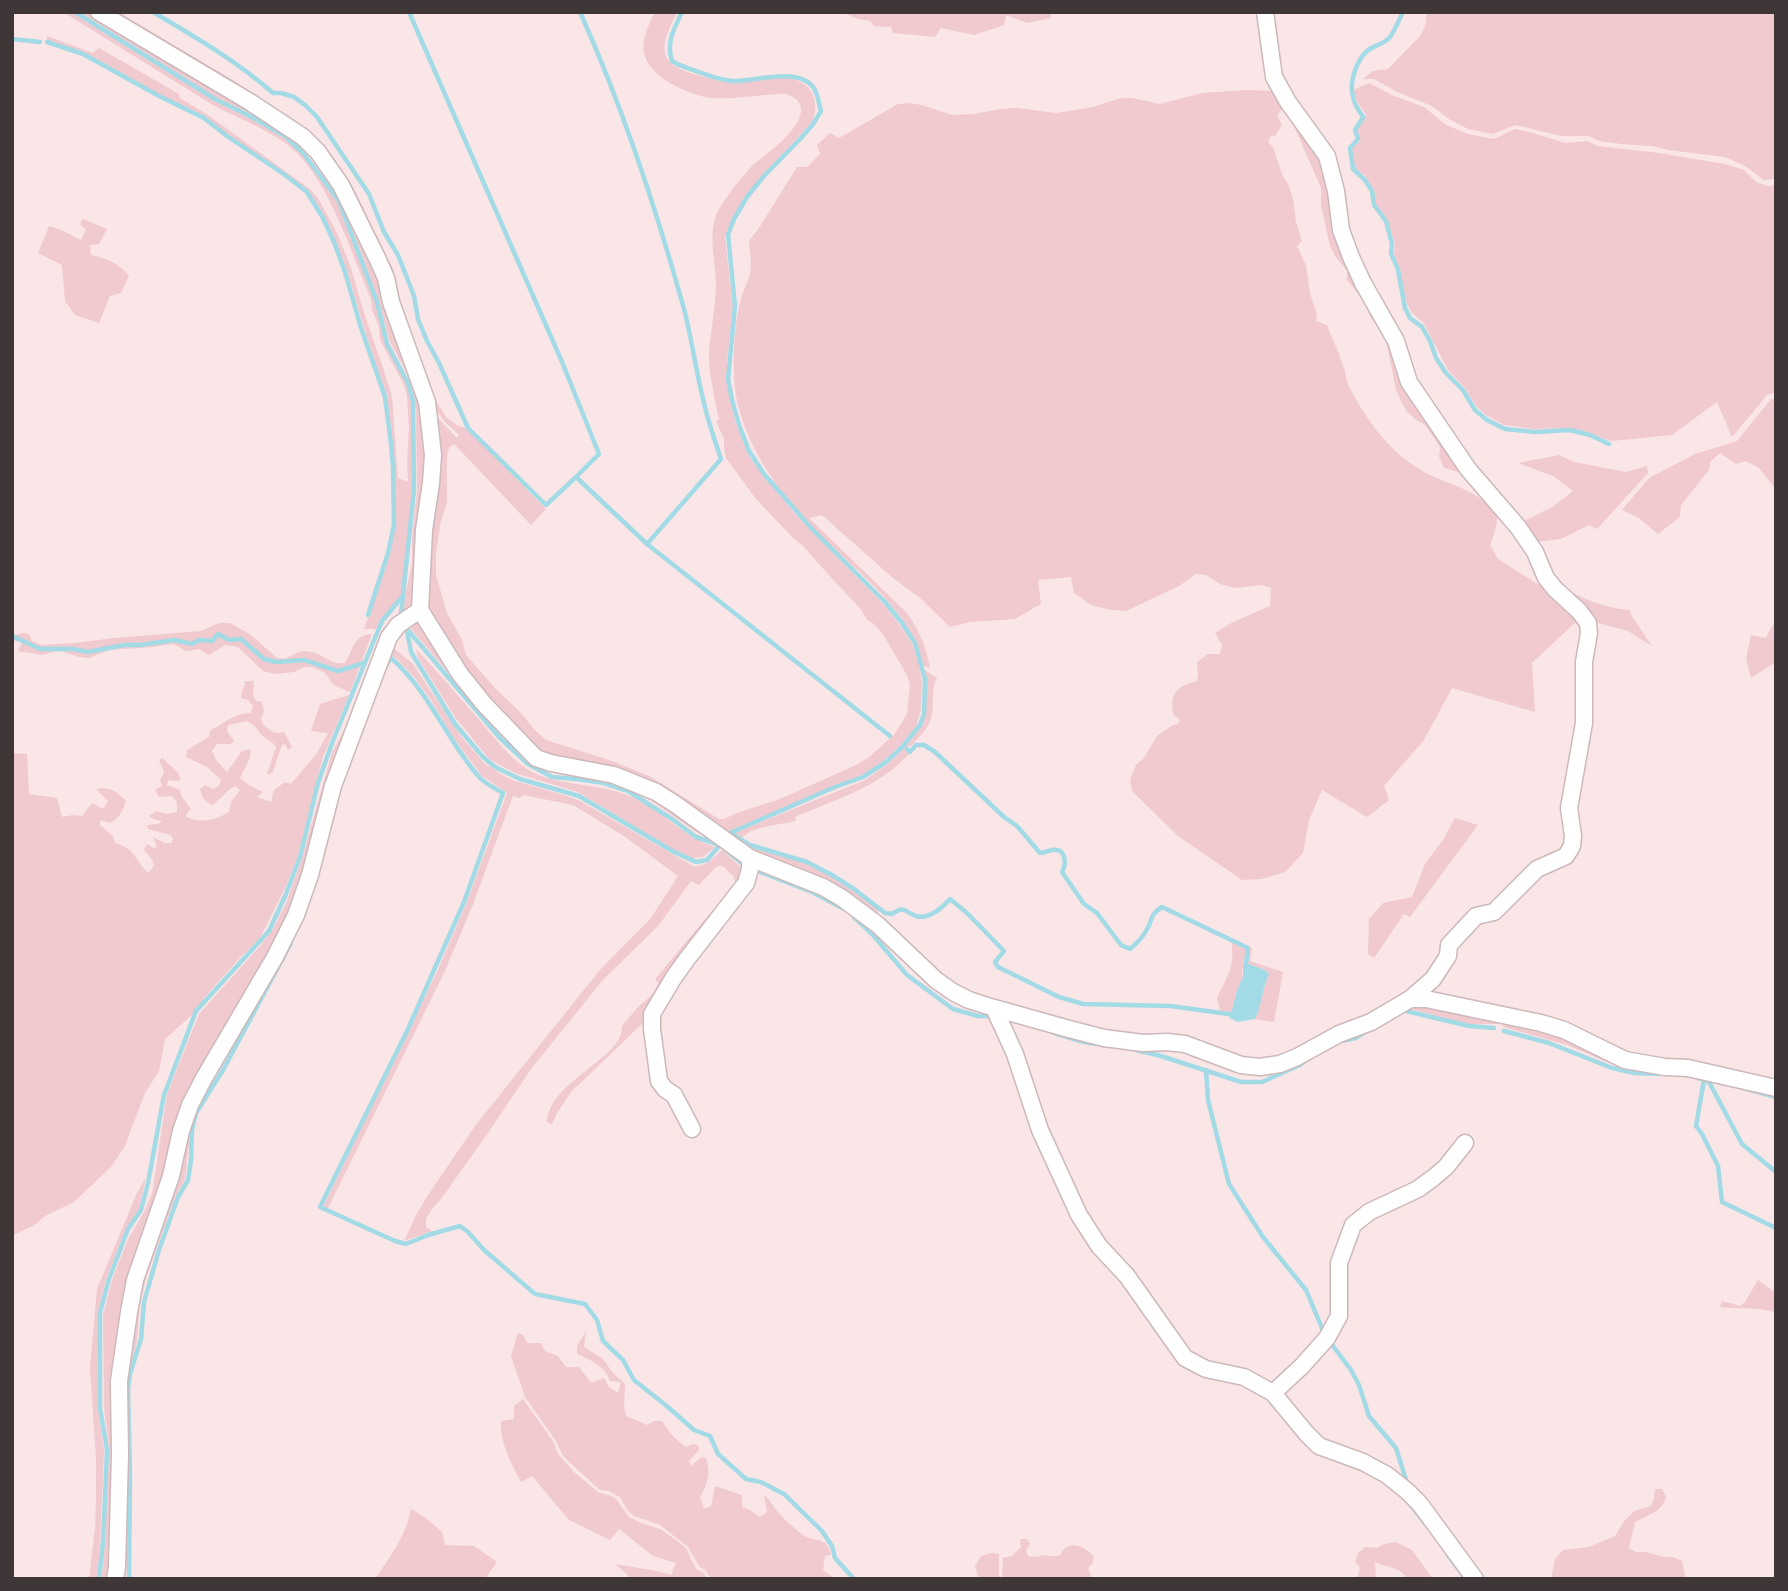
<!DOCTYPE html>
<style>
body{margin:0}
#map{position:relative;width:1788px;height:1591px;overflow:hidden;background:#fae5e7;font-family:Rubik,sans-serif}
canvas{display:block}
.frame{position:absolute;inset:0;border:14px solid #3f3637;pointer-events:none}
</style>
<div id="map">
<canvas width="1788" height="1591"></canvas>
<div class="frame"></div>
</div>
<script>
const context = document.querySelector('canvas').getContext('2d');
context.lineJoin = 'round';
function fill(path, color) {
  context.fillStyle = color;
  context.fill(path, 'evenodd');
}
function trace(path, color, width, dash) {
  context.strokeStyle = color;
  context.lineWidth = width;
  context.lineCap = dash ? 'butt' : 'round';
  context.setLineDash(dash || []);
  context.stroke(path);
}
fill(new Path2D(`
 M63 12H71L213 100 248 116 284 138 302 153 338 202 376 302 386 344 407 382 412 401 413 490 407 560 401 598 392 609 381 619 376 629H364L381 582 390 553 395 525 392 441 387 396 376 368 347 271 323 215 308 190 226 134 204 116 158 94 86 54 47 40V36L93 53 99 48 179 94 180 98 208 115 310 189 318 198 337 233 350 265 365 316 382 365 392 396 398 478 408 482 407 462 409 428 407 396 404 385 380 340 379 327 372 310 371 299C351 253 327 172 285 143 263 127 237 118 213 105Z
 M80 12H91L248 105 308 149 336 186 377 276 415 380 427 438 417 597 412 607 393 627 306 879 170 1160 133 1278 110 1579H102L105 1542 109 1448 104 1408 103 1315 112 1280 128 1239 144 1212 152 1194 167 1094 199 1014 260 946 273 929 286 903 302 858 332 752 344 730 383 632 391 622 402 610 412 564V536L417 491 416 409 411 381 389 340 380 305 347 215 339 197 322 173 307 153 289 135 249 113 215 97Z
 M107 12H118L231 79 311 133 323 146 346 176 356 193 394 271 403 311 419 361 438 404 446 417 458 426 466 428 546 509 531 525 456 446 454 444C448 447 448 452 447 457V502L440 525 436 554V575L447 613 462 640 466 655 495 688 521 713 534 729 546 740 612 761 651 777 719 819H724L737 813 780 799 854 766 868 758 894 735 907 714 910 684 907 675 882 633 874 624 867 620 860 608 837 584 803 546 793 538 756 499 726 458 724 448V439L716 421 719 419C715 400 708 370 709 351 711 328 716 305 716 282 715 260 708 234 717 213 724 199 741 178 752 166 766 154 799 131 801 112 802 102 795 96 785 94 779 93 771 95 764 95 747 97 728 99 711 98 689 95 648 77 644 53 641 40 649 24 655 12H677C658 50 657 64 700 76 713 79 725 83 738 82 761 81 801 68 813 95 817 105 815 113 812 122L747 194 733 217 725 237 733 308 727 361V378L731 403 734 417 747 452 753 462 795 514 886 607 904 631 912 643 919 664 922 682 921 709 916 727 905 741 880 764 862 775 729 831 725 834 697 813 538 752 488 703 429 612 425 598 433 413 457 438 459 435 445 422 432 405 327 157Z
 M842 12H1051V18L1027 23 1006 15 1004 25 974 35 941 28 935 37 893 33 891 27 874 26 870 21 858 19Z
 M1427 12H1776V179L1764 180 1745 166 1725 157 1669 150 1652 146 1621 144 1599 141 1589 136H1561L1516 125 1492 134 1468 129 1449 119 1432 106 1395 91 1374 79H1363L1373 71 1388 69 1421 35 1426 23Z
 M1369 83 1394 96 1424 107 1446 125 1468 134 1494 139 1515 129 1530 132 1565 143 1587 141 1598 146 1659 153 1725 164 1744 170 1756 182 1767 186 1776 185V393L1768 394 1732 437 1717 402 1672 435 1612 441 1568 428 1533 429 1504 425 1486 415 1476 406 1465 388 1448 370 1423 322 1413 314 1407 304 1394 253 1395 245 1386 217 1375 203 1374 190 1364 175 1355 168 1351 148 1360 141 1358 129 1366 115 1355 98 1353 90Z
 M1246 90 1274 91 1320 155 1326 170 1335 223 1342 242 1354 275 1388 335 1405 383 1460 463 1496 508C1499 522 1495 532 1490 545L1498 559 1547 590 1579 619 1532 663 1535 712 1452 688 1424 740 1384 786 1389 800 1367 817 1322 790 1309 820 1303 853 1285 872 1261 879 1242 880 1178 836 1132 791 1130 780 1136 765 1144 758 1157 736 1171 726 1178 724 1180 720 1173 714C1170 694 1176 686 1197 681L1198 674 1197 662 1208 654H1220L1222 645 1215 633 1231 623 1270 606 1271 588 1261 585 1235 588 1220 584 1206 575 1196 574 1179 586 1126 611 1111 610 1091 605 1074 593 1071 577 1038 580 1041 604 1015 619 970 622 950 627 920 598 893 578 822 515 809 518 907 613C919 630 927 648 930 669L923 665C919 653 916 641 909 630 889 595 844 559 814 529 781 495 752 455 739 409 731 381 733 331 740 303 742 292 748 283 750 273 752 262 750 251 749 241L759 228 797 167H807L820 154 817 145 830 133 839 138 898 104 909 103 922 105 952 115 974 114 1000 109 1016 108 1056 113 1093 107 1121 98H1132L1160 104 1202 93ZM1285 105 1321 188V205L1330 246 1335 256 1347 271V280L1362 298 1370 316 1386 340 1396 390 1401 401 1407 412 1416 420 1425 425 1430 432 1440 447 1439 457 1444 468 1462 473 1485 502C1464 485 1435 481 1413 465 1383 444 1366 418 1349 387 1346 380 1346 372 1343 366 1339 352 1332 339 1327 325L1316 321 1317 314 1310 294 1306 265 1297 246 1302 241 1296 222 1293 199 1289 186 1282 174 1273 147 1268 142 1271 135 1275 136 1282 125 1277 115Z
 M83 219 107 229 99 244 90 245 91 255C105 258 121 264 129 276L121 293 110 296 99 323 75 315 65 301 62 265 38 253 49 226 61 230 81 240 86 230 80 224Z
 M1771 399H1776V485L1774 487 1759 468 1746 461 1736 464 1720 453 1710 462 1709 470 1681 505 1680 517 1658 534 1639 518 1622 510 1649 478 1695 454 1737 441Z
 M1559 455 1574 462 1626 472 1647 466 1648 473 1597 529 1589 525 1561 539 1535 542 1520 523 1554 506 1573 491 1553 476 1518 463Z
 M1557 585C1581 598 1603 608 1630 610L1631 615 1652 646 1628 631 1591 621Z
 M417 620 523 752 639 788 721 844 693 830 652 801 618 784 558 774 537 767 519 753 501 735 406 623Z
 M219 623H230L251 635 277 658 285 659 296 653 304 651 316 653 335 663H345C353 650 354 634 372 634L350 692 334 685 325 673 313 667H304L294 672 276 674 263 671 238 647 225 645 209 655 199 649 186 651 174 644 153 647 109 650 89 658 79 657 58 650C37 659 39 652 20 652L18 649 22 644 20 642 12 640V633L16 635 22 633 29 634 32 641 42 645 75 643 114 638 201 631Z
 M1776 623V662L1751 678 1746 659 1751 635 1766 638 1772 626Z
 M389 644 413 664 460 735 484 763 504 776 515 781 564 795 580 801 693 866C705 867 714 858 722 850L746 872 743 883 684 958 642 1024 571 1092 557 1113 552 1124 547 1122C548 1082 625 1057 622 1026 628 1020 632 1013 638 1007 647 999 654 995 658 983L655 979 706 918 736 885 734 877 723 866H717L699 885 691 881 658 926 602 981 531 1069 488 1133 441 1199 432 1209 426 1219V1227L432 1231 404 1241 416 1215 428 1195 475 1126 599 971 651 918 678 876 624 836 573 805 523 795 520 798 513 796 472 907 444 973 328 1208 323 1207 437 972 466 904 507 793 482 776 452 736 431 700 414 677 397 659 390 654 387 655 336 794 309 893 302 913 280 961 195 1113 191 1125 185 1179 175 1198 146 1278 140 1305 137 1341 126 1390 128 1475 127 1567 125 1579H117L120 1558 123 1472 122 1384 135 1296 155 1231 173 1180 186 1125 192 1107 202 1087 264 982 295 924 311 877 335 788 385 652Z
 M416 649C438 672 459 697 480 721 496 739 512 762 534 773 565 787 601 783 632 797 662 811 684 837 715 847L703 857 692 858 672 849 578 792 515 773 489 759 455 717 418 658Z
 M925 670 937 678C930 689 935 705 931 718 928 729 919 737 911 746H908L905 749 909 754C878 788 836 799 795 817L796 821 764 827 751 831 741 838 734 833 865 780 889 763 910 741 924 721 926 711Z
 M245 681H254L253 695 256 701 262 702 264 712 261 718 262 723C269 730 274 735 284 732L292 747 288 750 285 744 282 745 273 771 270 774H267L276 747C271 739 264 739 259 732 255 726 254 725 247 721L228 725 227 731 234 741 231 744H217L212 751 216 760 227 772 242 751 251 749 250 758 240 778 249 785 263 792 257 797 271 802 274 790 285 782 291 784 317 753 328 733 311 731 320 704 349 695 323 757 297 859 286 886 260 938 237 961 205 997 193 1014 165 1039 159 1071 145 1093 124 1148 110 1168 74 1202 45 1216 33 1226 15 1234 12 1239V753L27 754 29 794 57 798 62 817 73 815 82 816 92 803 103 809 108 801 96 789C110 786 116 791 126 801 123 811 119 818 110 823L100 820V825L113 836 115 843C138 849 134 862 149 873L154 865 151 858 144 850 147 844 153 848 157 847 153 837 165 843H171L173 838 170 835 148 829 147 825 158 824 162 821 153 819 149 816 157 811 166 814 177 812V802L172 796 159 797 155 790 162 786 160 779 164 773 159 760 163 758C169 766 178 770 181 779L178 781 168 780 167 785 180 790 182 797 191 809 187 813 186 817C202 824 215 820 229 812L231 802 240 790 235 786C227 790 221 799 212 805 204 801 202 798 200 789L205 785 213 789 219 786 221 780 207 767 186 757 187 750 209 737 210 731C221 724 238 712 251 713L253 706 248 700 241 698C241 692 245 688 245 681Z
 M1455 818 1478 825 1410 917 1404 914 1374 958 1368 954 1369 919 1383 903 1412 897 1425 864 1443 840Z
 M740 841C760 853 782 855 803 863 831 873 855 892 878 910L877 918 830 883 815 874 759 856Z
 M1231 941 1246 949 1242 971 1243 977 1237 990 1232 1010 1229 1012 1220 1011 1217 998C1227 977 1236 965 1231 941Z
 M1249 946 1252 948 1250 961 1283 972 1274 1022 1255 1019C1262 1005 1262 989 1269 974L1265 970 1248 964Z
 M1414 1003 1500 1017 1497 1024H1467L1403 1007Z
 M1505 1019 1545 1028 1569 1037 1628 1065 1666 1071H1690L1776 1090V1096L1714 1076 1708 1079 1688 1073 1631 1070 1609 1063 1567 1045 1503 1027Z
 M146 1177 139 1209 127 1228 107 1276 98 1312V1410L104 1450 100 1546 97 1579H89L95 1528 96 1500V1458L90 1368 97 1289 137 1193Z
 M1758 1280 1776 1293V1313C1761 1306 1737 1310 1720 1307L1722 1301 1740 1306 1745 1302Z
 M586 1331 584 1347 603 1359 613 1373 625 1384 624 1407 626 1416 647 1425 654 1421H662C669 1432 675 1440 686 1447L693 1444 698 1445 699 1450 689 1461 691 1466 701 1457 706 1458C711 1473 708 1483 700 1497L704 1509 711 1506 715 1486 742 1495V1507L748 1509 760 1517 767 1512 764 1495C769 1499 771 1503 775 1508 780 1516 797 1531 805 1536 818 1543 827 1536 831 1555L825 1556 823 1570 835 1579H711L706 1571 699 1566 688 1547 660 1525 634 1516 628 1511 620 1497 609 1491 600 1490 568 1461 562 1454 556 1441 525 1397 511 1356 517 1336 519 1333 524 1336 527 1343H541L545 1351 558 1356 566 1367H579L591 1383 604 1378 609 1387 618 1393 621 1382 610 1381C605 1366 591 1360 577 1354V1346Z
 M523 1399 553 1441 558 1454 574 1472 598 1492 611 1496 616 1499 629 1517 641 1523 660 1529 676 1540 686 1548 696 1569 704 1573 707 1579H632L615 1564 657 1571 671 1575 676 1563 653 1556 619 1529 610 1540 569 1520 532 1476 521 1482C511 1462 500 1444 501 1421L514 1419V1406Z
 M1655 1489H1662L1666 1497C1662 1512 1648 1515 1635 1522L1629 1548 1636 1552H1646L1664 1557H1673L1682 1561 1686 1579H1551L1555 1559 1563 1550 1589 1547 1615 1536 1625 1520 1634 1511 1651 1506 1654 1498Z
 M411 1509 426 1518 442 1532 445 1545 474 1546 497 1562 485 1579H375C390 1557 406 1536 411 1509Z
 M1020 1539H1027L1030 1544 1026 1550 1028 1556C1035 1558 1038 1556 1045 1555 1048 1555 1052 1557 1056 1556 1065 1555 1058 1554 1064 1549 1073 1540 1088 1549 1094 1557L1092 1564 1088 1568 1091 1575 1088 1579H1002L1003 1558 1012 1556 1021 1547Z
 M1396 1542 1412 1550 1433 1579H1407C1401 1566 1386 1568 1375 1562L1376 1579H1357L1360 1568 1355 1562 1358 1553 1365 1547 1377 1548 1384 1544Z
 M991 1553 999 1554V1579H981L978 1577 975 1566 981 1556Z`), '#f0cace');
fill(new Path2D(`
 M1246 963 1265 970 1269 974C1262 989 1262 1005 1255 1019L1237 1022 1230 1018 1228 1014 1232 1010 1237 990 1243 977V964Z`), '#a2dbe6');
trace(new Path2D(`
 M75 12 215 99 248 115 285 136 303 153 339 201 377 302 387 344 408 383 413 401 414 490 401 614
 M153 12C195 37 237 61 273 93H281L294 97 305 105 317 117 369 194 384 232 398 255 414 296 418 319 427 341 439 363 468 428 546 505 576 477
 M409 12 562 362 599 454 576 477 647 544 890 736
 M580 12C623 108 656 208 684 309 692 340 696 372 704 403 708 422 715 441 721 459L647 544
 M682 12C674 29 666 42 672 61L679 65C694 70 716 80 732 81 754 82 801 65 815 90 818 96 819 104 821 111L813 124 802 137 764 176 747 197 734 219 728 235 735 306 728 379 732 400 739 425 749 451 764 474 812 529 885 602 902 623 915 643 925 679 924 714 920 725 903 746 886 762 863 777 835 787 730 833
 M1403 12C1399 20 1395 30 1390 37 1383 45 1374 45 1367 51 1356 61 1349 83 1353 97 1354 104 1359 111 1363 117L1355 130 1358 139 1350 148 1353 169 1365 180 1372 191 1374 205 1386 221 1392 244 1391 253 1398 270 1405 308 1410 318 1422 327 1430 341 1436 358 1446 373 1463 390 1475 410 1487 420 1505 429 1535 432 1570 430 1590 435 1609 444
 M12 39 40 42
 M47 42 83 54 159 96 204 118 227 136 285 175 307 192 323 218 334 242 345 272 361 328 385 397 391 444 393 467 394 525 388 553 368 615
 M407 629 499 737 528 764 552 777 576 779 604 783 628 791 672 819 696 837 720 845 745 866
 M407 631 411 652 455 724 483 757 495 767 520 779 579 796 674 852 696 862 707 860 720 845
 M12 636 40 649H73L88 652 124 645H141L174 640 192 644 199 640 212 641 218 634 229 640 241 639 264 659 276 662 304 660 338 671 364 663
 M385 667 391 658C431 693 446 740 480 778 486 784 496 789 503 793L464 902 408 1029 320 1207 395 1241 406 1244 428 1235 460 1226 468 1232 484 1250 535 1294 585 1304 597 1320 603 1341 623 1360 634 1380 668 1407 694 1430 710 1436 718 1454 746 1479 761 1482 784 1494 822 1531 832 1546 835 1558 854 1579
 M907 749 910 752 916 745H924L935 752 1004 817 1017 826 1040 853C1044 853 1048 851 1052 850 1066 848 1067 863 1062 872L1084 904 1097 913 1121 945 1130 949C1136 944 1142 938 1146 931 1154 919 1148 916 1162 907L1248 948 1246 963
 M730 833 750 845 807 862 832 875 854 889 885 913 892 914C906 905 904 912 916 916 929 920 943 907 950 899L967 913 1004 951 995 962 998 967 1059 997 1083 1004 1171 1006 1228 1014
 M755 870 812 892 844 909
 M853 916 873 935 907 975 953 1009 978 1016H992
 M1402 1010 1469 1026 1494 1028
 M1504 1031 1549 1043 1612 1068 1635 1073 1662 1074
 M1054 1033 1084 1042 1096 1044
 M1341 1041 1356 1038 1365 1032
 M1136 1050 1161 1056 1241 1082H1262L1300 1065 1306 1060
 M1206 1070 1208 1100 1229 1184 1263 1237 1306 1290 1324 1333
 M1698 1078 1709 1082 1742 1144 1776 1172
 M1704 1080 1696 1126 1702 1134 1718 1166 1722 1202 1776 1228
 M1743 1088 1776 1097
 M1330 1342 1351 1370 1359 1385 1369 1416 1396 1448 1407 1483
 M1410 1504 1428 1527
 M1447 1554 1465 1578
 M99 1579 103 1542 107 1450 100 1408V1313L109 1279 128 1229 141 1210 148 1183 164 1095 196 1011 269 931 286 894 300 857 318 783 332 743 382 621 402 597
 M129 1579 130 1474 128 1389 130 1374 141 1339 144 1302 159 1250 178 1197 188 1180 191 1160 192 1130 196 1113 223 1070 291 943`), '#a2dbe6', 4.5);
const minor = new Path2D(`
 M99 12 250 102 303 137 318 152 341 185 378 260 386 278 391 302 427 402 433 455 431 483 424 530 420 610 460 674 484 704 536 758 551 763 614 775 656 792 675 804 750 858 823 887 842 898 878 925 936 980 953 992 969 1000 994 1008 1069 1029 1104 1038 1143 1043 1167 1042 1185 1044 1241 1065 1260 1067 1280 1064 1297 1057 1339 1034 1371 1022 1410 999H1426L1541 1023 1564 1030 1625 1060 1665 1067 1688 1068 1776 1088
 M1265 12 1274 77 1288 102 1327 156 1336 191 1341 230 1351 257 1363 283 1396 341 1409 382 1468 469 1518 527 1535 552 1546 578 1555 589 1579 611 1588 623 1589 633 1584 662V723L1569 808 1573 836 1572 846 1566 856 1537 869 1494 912 1476 916 1449 945 1448 956 1433 979 1410 999
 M994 1008 1015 1054 1040 1130 1079 1215 1099 1246 1127 1276 1185 1358 1206 1369 1244 1377 1273 1393 1306 1433 1319 1446 1363 1462 1387 1475 1407 1491 1420 1504 1475 1579
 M692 1129 674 1095 665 1089 659 1081 652 1029V1014L674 977 687 959 746 883 750 869V858
 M1273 1393 1302 1366 1327 1338 1339 1316V1263L1353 1225 1369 1212 1418 1189 1433 1178 1446 1167 1465 1143
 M115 1579 117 1567 120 1455 119 1381 129 1312 135 1280 171 1176 181 1131 190 1105 204 1078 275 957 296 915 310 875 333 786 389 637 398 625 420 610`);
trace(minor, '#cdb8ba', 19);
trace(minor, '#fff', 16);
</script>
